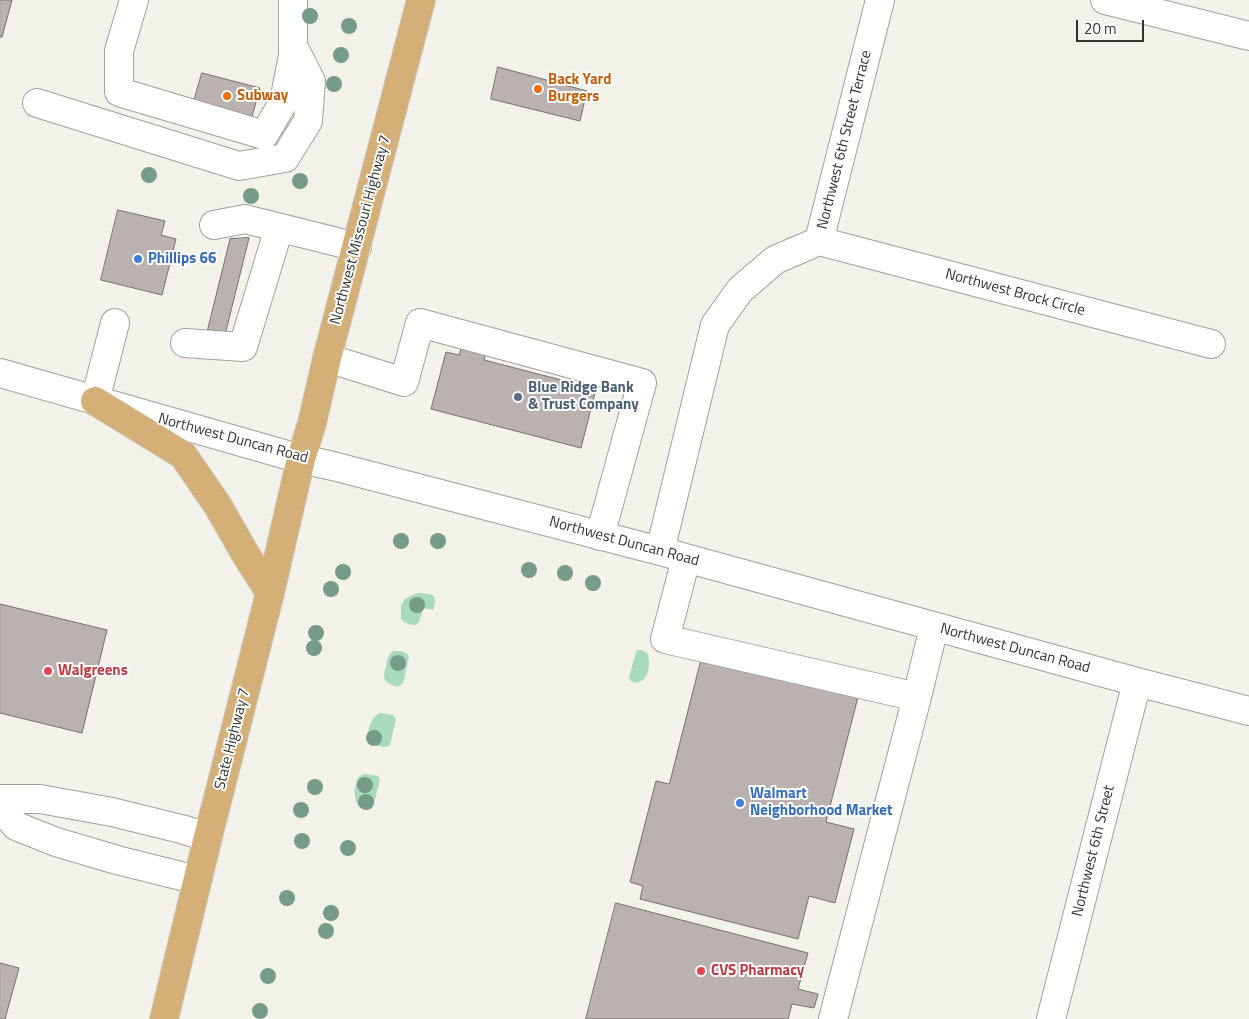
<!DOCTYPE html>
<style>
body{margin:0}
#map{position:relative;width:1249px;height:1019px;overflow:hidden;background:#f2f1ea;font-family:"Titillium Web",sans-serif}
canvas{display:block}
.scale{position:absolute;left:1076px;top:20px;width:68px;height:22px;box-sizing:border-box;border:2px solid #32322f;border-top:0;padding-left:6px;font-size:15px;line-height:18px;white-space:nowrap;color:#32322f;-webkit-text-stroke:4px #fff;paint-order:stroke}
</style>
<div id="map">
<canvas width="1249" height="1019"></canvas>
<div class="scale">20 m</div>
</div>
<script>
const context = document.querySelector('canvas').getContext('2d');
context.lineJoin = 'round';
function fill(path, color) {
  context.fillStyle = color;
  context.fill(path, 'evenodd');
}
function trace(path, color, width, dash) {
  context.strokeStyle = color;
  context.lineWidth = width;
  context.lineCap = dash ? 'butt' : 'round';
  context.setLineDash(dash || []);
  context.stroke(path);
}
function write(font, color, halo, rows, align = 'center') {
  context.font = font + ' "Titillium Web",sans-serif';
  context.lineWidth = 4;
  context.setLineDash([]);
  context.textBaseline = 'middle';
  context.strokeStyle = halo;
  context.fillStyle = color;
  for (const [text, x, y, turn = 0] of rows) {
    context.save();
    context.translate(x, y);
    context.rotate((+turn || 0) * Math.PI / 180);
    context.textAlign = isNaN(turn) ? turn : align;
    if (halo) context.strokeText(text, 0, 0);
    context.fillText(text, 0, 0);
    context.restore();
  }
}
fill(new Path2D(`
 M417 593H423L433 595C436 600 435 604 433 610L423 608 419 622 416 625C410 625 405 623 401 619V606L405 599Z
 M637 650H642L647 653C652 664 648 686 632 682L629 678 636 652Z
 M393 651C399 651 407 651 409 657L403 683 398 687C384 683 382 679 386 666 387 659 388 655 393 651Z
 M380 713 393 715 396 719 390 745 386 747 377 746 368 740C368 730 370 717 380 713Z
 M365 774 378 776 380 780 373 807 368 810C367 809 361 808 360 807 353 802 354 785 358 778 361 775 361 775 365 774Z`), '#a7dabe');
const building = new Path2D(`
 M0 0H12L2 37H0Z
 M498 67 587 91 580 121 491 99Z
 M202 73 260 88 251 120 193 105Z
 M118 210 165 221 161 235 176 239 162 295 101 280Z
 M249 238 225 335 206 336 230 239Z
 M467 323 492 329 484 360 596 389 581 448 431 409 446 352 459 355Z
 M0 604 107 630 82 733 0 713Z
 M702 657 858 697 826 822 854 829 835 903 809 896 798 939 640 899 643 886 630 882 656 781 669 784Z
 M616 903 808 953 798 989 818 994 814 1008 792 1004 788 1019H586Z
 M0 963 19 968 5 1019H0Z`);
fill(building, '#b9b2b0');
trace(building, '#766f6d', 1);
const minor = new Path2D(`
 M134 0 119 51V92L264 135 284 101 293 56V0
 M1105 0 1249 36
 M37 103 239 166 285 158 308 121 311 81 293 46
 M214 225 245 219 357 247
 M819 241 1211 344
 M185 343 243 347 279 228
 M327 358 404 382 420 323 642 383 600 536
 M0 373 301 459 333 466 660 551 1137 682 1249 711
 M95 401 115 323
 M660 551 715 325 740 290 775 260 819 241 880 0
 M686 559 665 639 917 697 934 627
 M0 799H40L112 812 181 829 208 837
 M0 807 16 826 56 842 117 860 197 880
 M833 1019 917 697
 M1051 1019 1137 682`);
const major = new Path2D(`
 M95 401 183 455 218 506 246 555 270 593
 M164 1019 208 837 270 593 301 459 312 423 327 358 421 0`);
trace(minor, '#a1a09a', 30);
trace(major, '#cececd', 30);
trace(minor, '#fff', 28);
trace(major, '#d4af77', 28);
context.fillStyle = '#769b88';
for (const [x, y] of [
 [310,16],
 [349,26],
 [341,55],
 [334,84],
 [149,175],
 [300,181],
 [251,196],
 [401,541],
 [438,541],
 [529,570],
 [343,572],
 [565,573],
 [593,583],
 [331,589],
 [417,605],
 [316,633],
 [314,648],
 [398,663],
 [374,738],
 [365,785],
 [315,787],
 [366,802],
 [301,810],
 [302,841],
 [348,848],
 [287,898],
 [331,913],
 [326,931],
 [268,976],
 [260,1011]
]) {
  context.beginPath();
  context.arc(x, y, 8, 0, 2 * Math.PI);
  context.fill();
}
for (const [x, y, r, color] of [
 [538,89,5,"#e8710a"],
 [227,96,5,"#e8710a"],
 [138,259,5,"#3f7fe0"],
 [518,397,5,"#5c6f8a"],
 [48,671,5,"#e0444e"],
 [740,803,5,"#3f7fe0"],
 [701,971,5,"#e0444e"]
]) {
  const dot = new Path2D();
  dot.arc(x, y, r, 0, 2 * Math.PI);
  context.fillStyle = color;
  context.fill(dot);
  trace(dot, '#fff', 2);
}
write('bold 15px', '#c56008', '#fff', [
 ["Back Yard",548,80],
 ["Burgers",548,97],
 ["Subway",237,96]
], 'left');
write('15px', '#32322f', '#fff', [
 ["Northwest 6th Street Terrace",845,140,-76],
 ["Northwest Missouri Highway 7",361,230,-75],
 ["Northwest Brock Circle",1015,293,15],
 ["Northwest Duncan Road",233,439,15],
 ["Northwest Duncan Road",624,542,15],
 ["Northwest Duncan Road",1015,649,15],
 ["State Highway 7",233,739,-76],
 ["Northwest 6th Street",1094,851,-76]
]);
write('bold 15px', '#366cbe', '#fff', [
 ["Phillips 66",148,259],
 ["Walmart",750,794],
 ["Neighborhood Market",750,811]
], 'left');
write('bold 15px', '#4e5e75', '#fff', [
 ["Blue Ridge Bank",528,388],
 ["& Trust Company",528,405]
], 'left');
write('bold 15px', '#be3a42', '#fff', [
 ["Walgreens",58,671],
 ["CVS Pharmacy",711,971]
], 'left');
</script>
